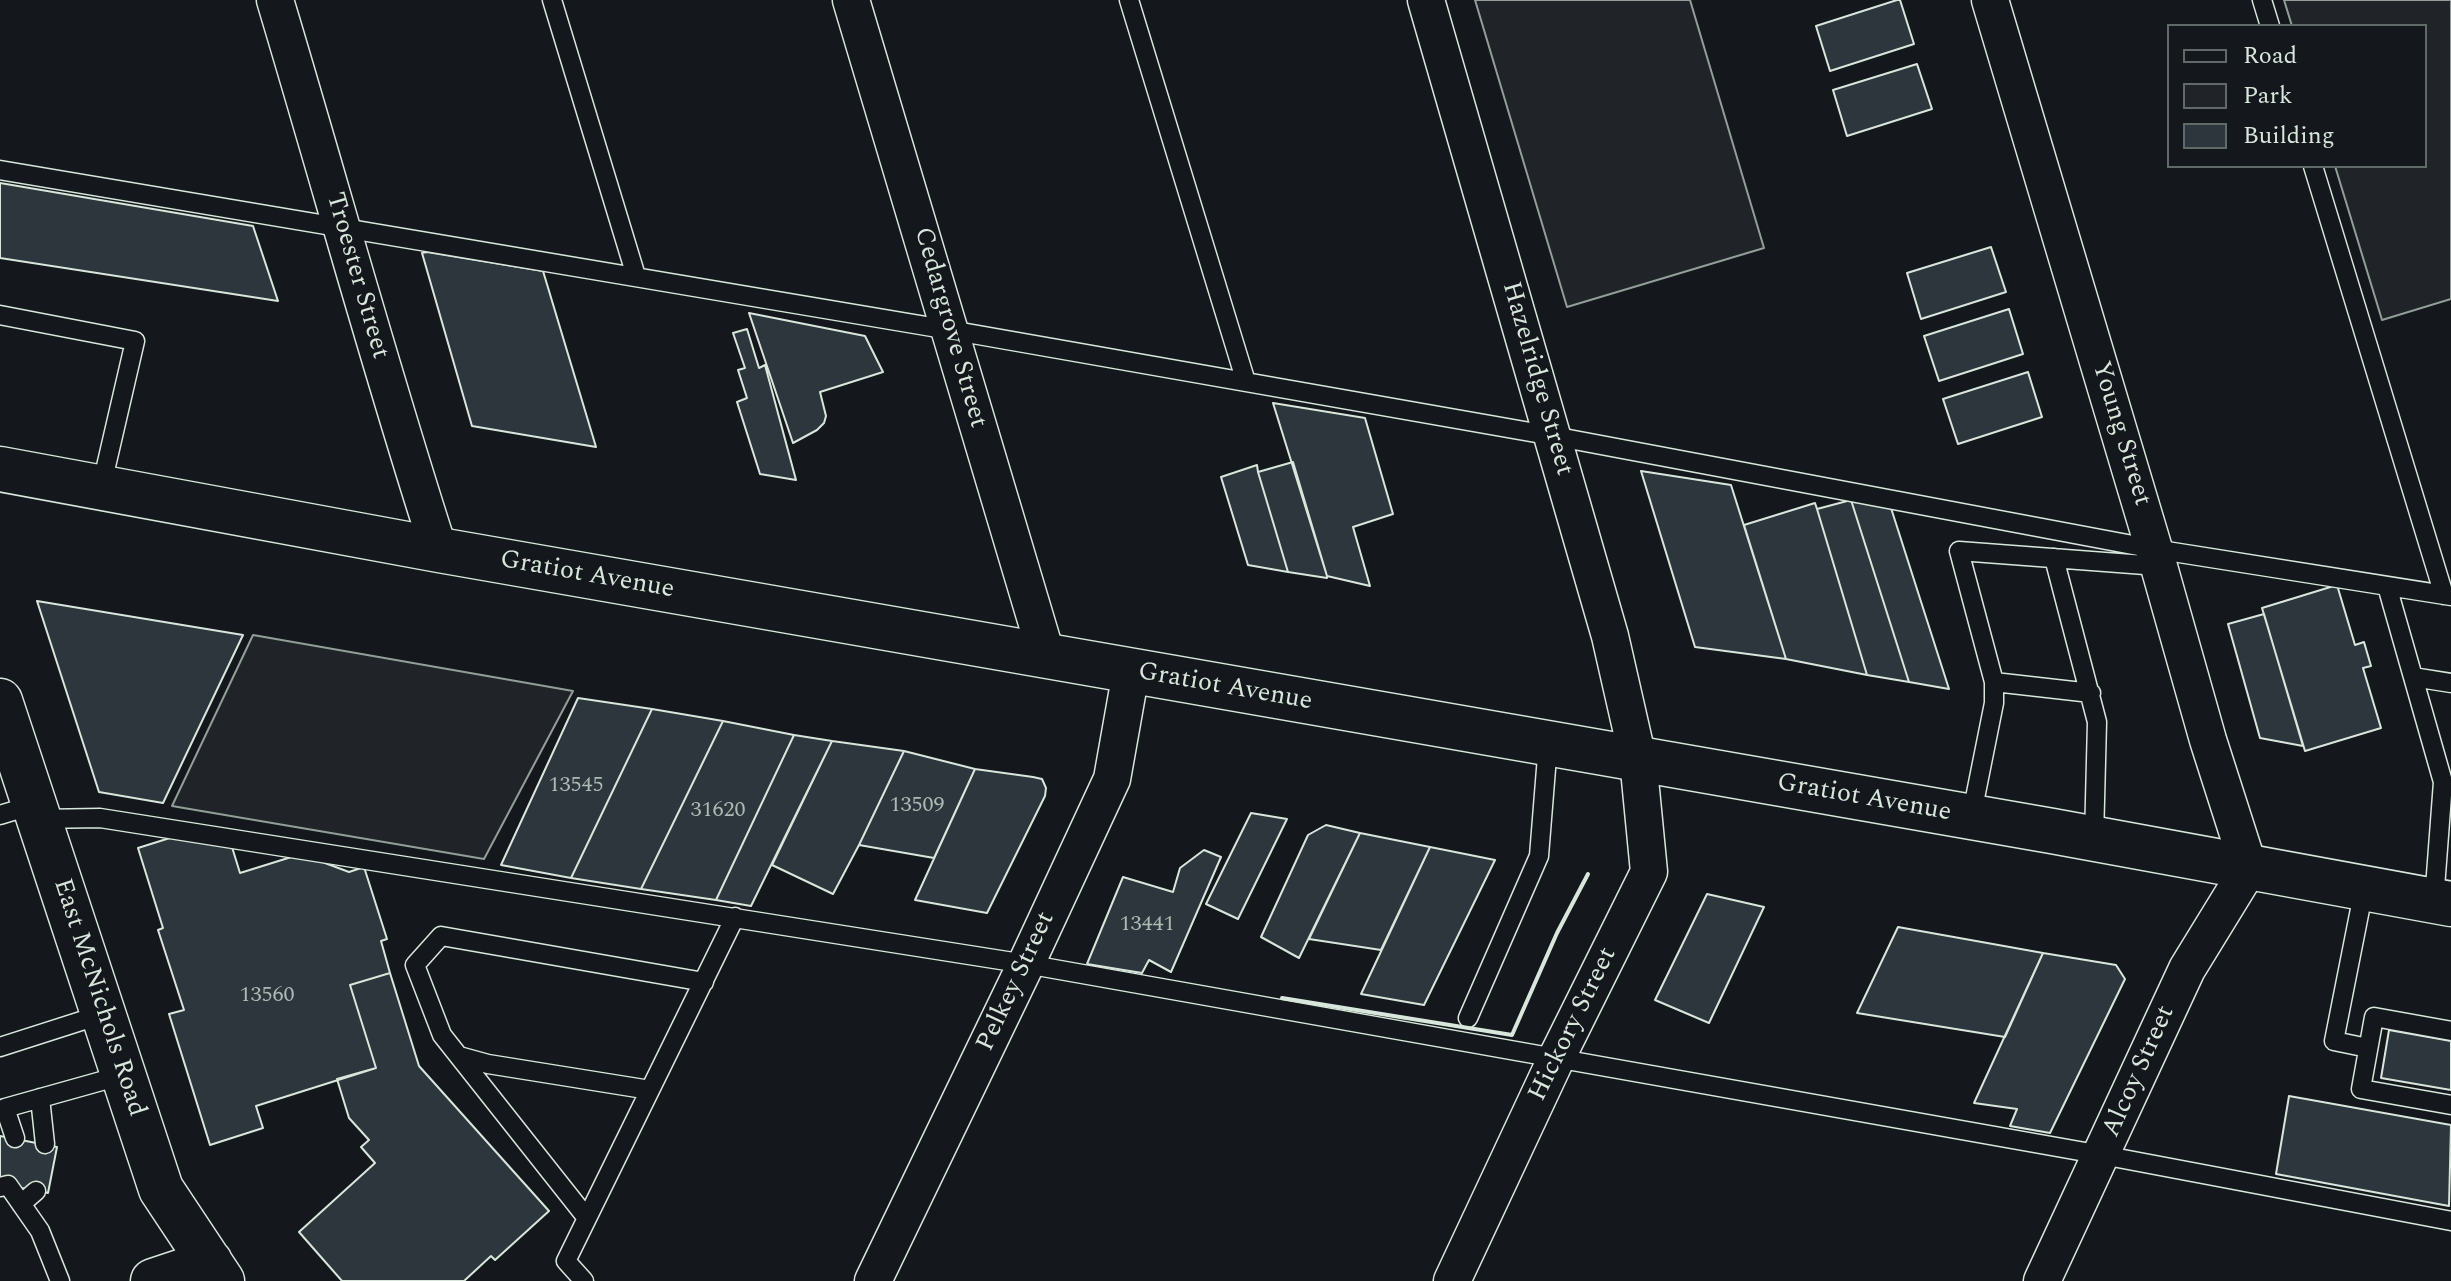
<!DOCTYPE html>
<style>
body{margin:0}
#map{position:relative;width:2451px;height:1281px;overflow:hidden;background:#14181c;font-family:Spectral,serif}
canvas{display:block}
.legend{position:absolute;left:2167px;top:24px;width:260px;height:144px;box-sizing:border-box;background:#14181c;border:2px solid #626a69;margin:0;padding:10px 14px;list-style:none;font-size:24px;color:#d8e6dc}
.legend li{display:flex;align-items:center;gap:16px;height:40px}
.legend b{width:40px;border:2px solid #626a69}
</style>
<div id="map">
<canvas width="2451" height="1281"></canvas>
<ul class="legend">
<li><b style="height:10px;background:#14181c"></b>Road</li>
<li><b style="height:22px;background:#202428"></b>Park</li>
<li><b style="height:22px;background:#2c363c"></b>Building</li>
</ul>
</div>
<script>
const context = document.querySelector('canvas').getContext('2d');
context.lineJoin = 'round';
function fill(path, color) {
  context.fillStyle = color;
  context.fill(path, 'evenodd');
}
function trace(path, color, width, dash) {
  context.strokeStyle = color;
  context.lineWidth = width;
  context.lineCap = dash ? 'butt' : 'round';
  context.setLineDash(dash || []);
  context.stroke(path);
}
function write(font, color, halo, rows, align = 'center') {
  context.font = font + ' Spectral,serif';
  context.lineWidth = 6;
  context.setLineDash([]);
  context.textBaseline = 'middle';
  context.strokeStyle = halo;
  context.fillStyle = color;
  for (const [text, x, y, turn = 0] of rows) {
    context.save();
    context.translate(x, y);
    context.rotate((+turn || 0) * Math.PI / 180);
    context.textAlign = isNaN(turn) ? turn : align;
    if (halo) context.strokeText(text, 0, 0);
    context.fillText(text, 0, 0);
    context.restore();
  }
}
const green = new Path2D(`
 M1475 0H1690L1764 248 1567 307Z
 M2284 0H2451V299L2382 320 2335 166H2425V26H2292Z
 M253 635 573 691 484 859 172 806Z`);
fill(green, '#202428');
trace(green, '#939e99', 2);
const building = new Path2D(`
 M1897 0H1900L1914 44 1830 71 1816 26Z
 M1917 64 1932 109 1847 136 1833 90Z
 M0 183 253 226 278 301 0 258Z
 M1991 247 2006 292 1921 319 1907 273Z
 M427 252 543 271 596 447 472 426 422 253Z
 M2009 309 2023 354 1939 381 1924 336Z
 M749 313 865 336 883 372 820 392 826 416 824 423 817 430 793 443Z
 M747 329 759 368 765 365 796 480 760 474 737 402 747 398 738 370 745 368 733 333Z
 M2028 372 2042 417 1958 444 1943 399Z
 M1273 403 1365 418 1393 514 1353 527 1370 586 1327 576Z
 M1293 462 1327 576V578L1288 572 1258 472Z
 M1257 465 1258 472 1288 572 1248 565 1221 477Z
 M1641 471 1731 485 1786 659 1695 647Z
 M1851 500 1909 682 1867 675 1817 509Z
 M1851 500 1891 508 1949 689 1909 682Z
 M1815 503 1817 509 1867 675 1786 659 1744 525Z
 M2337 585 2355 645 2364 642 2371 666 2363 668 2381 728 2305 751 2262 608Z
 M37 601 243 635 163 803 99 792Z
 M2264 614 2303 746 2260 738 2228 624Z
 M578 698 652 709 571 878 501 865Z
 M652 709 723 721 641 889 571 878Z
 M723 721 794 735 716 900 641 889Z
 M794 735 832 741 751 906 716 900Z
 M832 741 904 751 859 845 833 894 772 865Z
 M904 751 975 769 934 858 859 845Z
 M975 769 1033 777 1042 779 1046 788 1045 796 987 913 915 900Z
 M1251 813 1287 819 1238 919 1206 904Z
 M1326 825 1360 833 1299 958 1261 937 1308 835Z
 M1360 833 1430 847 1381 950 1309 939Z
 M173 837 232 847 240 873 301 854 349 872 364 867 387 939 381 941 390 973 350 985 376 1068 256 1106 263 1128 210 1145 169 1014 184 1010 158 930 163 928 138 848Z
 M1430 847 1495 860 1424 1005 1361 994Z
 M1204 850 1221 857 1171 972 1149 960 1142 973 1087 964 1123 877 1173 892 1180 868Z
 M1707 894 1764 907 1709 1023 1655 1000Z
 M1898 927 2043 953 2005 1037 1857 1013Z
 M2043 953 2116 965 2125 979 2050 1133 2010 1126 2017 1109 1974 1103Z
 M390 973 419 1066 549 1211 495 1260 491 1256 464 1281H342L299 1232 375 1163 361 1147 369 1140 349 1118 337 1079 376 1068 350 985Z
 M2389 1030 2451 1041V1090L2381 1078Z
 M2289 1096 2451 1125 2449 1206 2276 1174Z
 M0 1136 57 1147 48 1193 0 1184Z`);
fill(building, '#2c363c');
trace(building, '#d8e6dc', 2);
const service = new Path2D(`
 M552 0 636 276
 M1129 0 1246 382
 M2262 0 2270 26
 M2313 166 2444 595
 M0 170 950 330 1553 436 2154 549 2451 596
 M0 315 135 341 101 488
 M2054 558 2097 722 2094 839
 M2387 586 2443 782 2434 901
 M2413 677 2451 683
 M1994 682 2091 693
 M0 815 33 805
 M1971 818 1994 703V682L1959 551 2158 566
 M39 819 100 818 1026 964 2102 1155 2451 1221
 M2364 889 2334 1041 2368 1048
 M1468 1018 1539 856 1548 744
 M2451 1031 2374 1017 2361 1089 2451 1105
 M0 1047 103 1014
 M459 1056 488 1064 650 1090
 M40 1098 45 1144
 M15 1138 5 1108 123 1075
 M0 1187 8 1185 40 1231 60 1281
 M21 1204 36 1191
 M586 1217 442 1035 415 965 441 936 704 982
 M584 1281 566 1261 735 917`);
const minor = new Path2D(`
 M275 0C330 183 380 368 439 550
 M851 0 1047 657
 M1426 0 1610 636 1638 759 1649 872 1556 1059 1452 1281
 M1990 0 2154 549 2208 740 2249 868 2187 969 2042 1281
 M873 1281 1026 964 1112 779 1131 672`);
const tertiary = new Path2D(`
 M0 701 161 1189 222 1281
 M153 1281 210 1262`);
const primary = new Path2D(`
 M0 469 439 550 2052 831 2451 904`);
trace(service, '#d8e6dc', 21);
trace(minor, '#d8e6dc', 39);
trace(tertiary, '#d8e6dc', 47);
trace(primary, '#d8e6dc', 47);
trace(service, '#14181c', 18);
trace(minor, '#14181c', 36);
trace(tertiary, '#14181c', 44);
trace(primary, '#14181c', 44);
trace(new Path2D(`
 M1282 998 1512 1035 1557 933 1588 874`), '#d8e6dc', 4);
write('22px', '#adbab4', null, [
 ["13545",576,787],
 ["13509",917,807],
 ["31620",718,812],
 ["13441",1147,926],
 ["13560",267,997]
]);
write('26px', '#d8e6dc', '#14181c', [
 ["Troester Street",356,276,74],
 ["Cedargrove Street",949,328,74],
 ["Hazelridge Street",1536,379,74],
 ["Young Street",2120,434,73],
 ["Gratiot Avenue",587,576,10],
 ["Gratiot Avenue",1225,688,10],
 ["Gratiot Avenue",1864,799,10],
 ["Pelkey Street",1017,982,-65],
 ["East McNichols Road",98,998,72],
 ["Hickory Street",1574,1025,-64],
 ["Alcoy Street",2140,1072,-66]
]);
</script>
